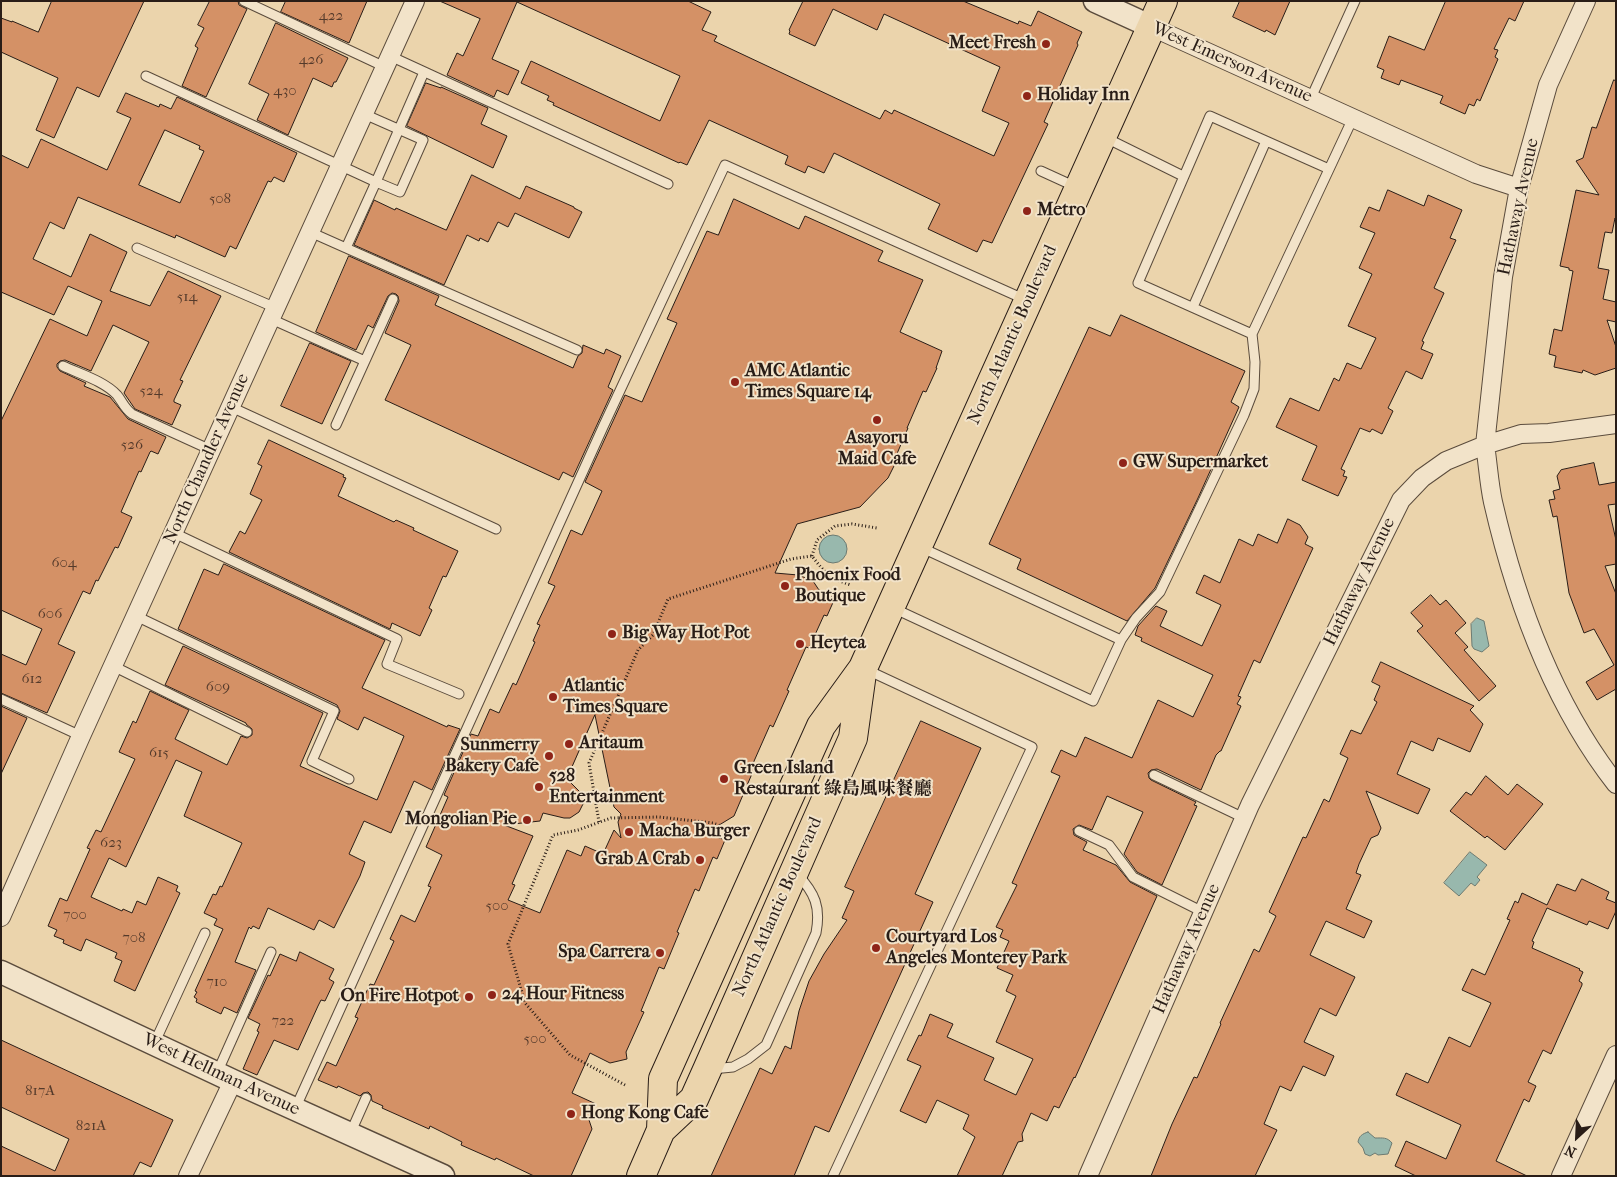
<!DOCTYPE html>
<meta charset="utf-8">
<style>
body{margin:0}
#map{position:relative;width:1617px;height:1177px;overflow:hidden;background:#ebd4ac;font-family:"IM FELL French Canon",serif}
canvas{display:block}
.frame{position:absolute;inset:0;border:2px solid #291d17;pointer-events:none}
.north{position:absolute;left:1552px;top:1112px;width:50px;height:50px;-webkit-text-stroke:4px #f2e3c9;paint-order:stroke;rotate:205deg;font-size:14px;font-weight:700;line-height:20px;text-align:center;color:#291d17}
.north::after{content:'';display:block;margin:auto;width:18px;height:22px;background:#291d17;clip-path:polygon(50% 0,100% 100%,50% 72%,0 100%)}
</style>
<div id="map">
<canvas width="1617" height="1177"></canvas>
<div class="frame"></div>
<div class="north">N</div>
</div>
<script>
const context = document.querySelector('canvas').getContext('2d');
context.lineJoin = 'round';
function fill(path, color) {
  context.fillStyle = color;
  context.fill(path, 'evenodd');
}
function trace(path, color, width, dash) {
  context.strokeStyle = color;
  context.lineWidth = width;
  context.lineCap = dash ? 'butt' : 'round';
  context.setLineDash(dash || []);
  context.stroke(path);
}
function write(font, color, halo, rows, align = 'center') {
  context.font = font + ' "IM FELL French Canon","Noto Serif SC",serif';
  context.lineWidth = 4;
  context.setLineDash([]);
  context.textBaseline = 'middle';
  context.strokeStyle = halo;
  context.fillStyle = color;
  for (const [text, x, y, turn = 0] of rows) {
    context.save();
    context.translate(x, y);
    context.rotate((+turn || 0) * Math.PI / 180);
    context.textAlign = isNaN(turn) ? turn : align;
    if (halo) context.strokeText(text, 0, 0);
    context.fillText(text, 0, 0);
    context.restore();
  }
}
const water = new Path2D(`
 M819 549a14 14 0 1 1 28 0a14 14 0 1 1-28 0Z
 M1477 618 1484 621 1489 646 1482 652 1474 649 1472 646 1471 624Z
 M1470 852 1487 865 1477 877 1480 880 1475 886 1471 883 1459 896 1444 883Z
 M1368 1132 1375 1138C1383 1138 1387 1137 1392 1143L1388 1154 1378 1155 1375 1153 1370 1156 1365 1154 1363 1148 1358 1142C1359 1136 1362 1134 1368 1132Z`);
fill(water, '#98b8ad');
trace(water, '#6c7a71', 1);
const building = new Path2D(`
 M52 1H144L99 97 77 87 54 138 36 130 58 78 1 52V18L12 22V21L38 32Z
 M210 1H238L239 5 247 9 206 97 182 86 198 48 195 46 204 28 198 25Z
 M286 1H367L349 43 281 12Z
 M440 1H688L711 12 702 30 717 36 714 41 880 119 885 110 892 114 894 110 994 156 1009 123 982 111 1000 67 884 14 877 30 833 9 815 46 789 34 790 31 789 30 803 1H963L1018 24 1019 21 1031 26 1038 11 1082 32 1077 43 1078 45 1044 122 1048 124 992 243 983 240 977 252 928 229 940 204 834 153 824 173 808 166 805 173 785 164 788 156 709 120 687 165 680 162 679 163 553 105 554 103 547 100 549 96 521 83 531 61 660 121 680 76 517 2 492 59 519 71 508 95 497 90 494 97 447 75 457 53 463 56 480 19Z
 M1240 1H1290L1275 35 1266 30 1265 32 1233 17Z
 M1446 1H1524L1515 21 1509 18 1494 49 1498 50 1495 57 1498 59 1480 101 1477 99 1474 106 1469 104 1465 114 1440 103 1443 96 1401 80 1399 85 1381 78 1384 70 1377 67 1389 36 1424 50Z
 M276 23 348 58 336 82H334L332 87 313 78 288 135 257 120 269 94 249 84Z
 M1614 80 1616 81V220L1615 218 1612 233 1605 232 1598 268 1609 270 1603 299 1616 302V322L1607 320 1616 347V368L1595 375 1583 370 1582 373 1554 367 1556 356 1549 354 1554 329 1562 331 1573 271 1569 270V268L1560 266 1576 190 1599 195 1576 161 1583 158 1592 127 1596 128Z
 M426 83 441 88V87L488 108 481 124 507 136 493 168 407 126Z
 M126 93 159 107 160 104 171 109 177 97 297 153 284 182 274 177 271 182 268 181 236 249 230 246 225 257 176 235 175 238 78 197 64 229 50 222 33 259 71 277 90 234 127 252 110 291 150 306 168 271 221 296 180 380 183 381 174 400V402L181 405 172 425 135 409 124 393 149 342 113 325 91 371 65 360 60 361 57 364V367L60 371 86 383 84 386 110 397 128 419 166 437 158 454 151 451 150 452 141 472 139 471 121 512 132 517 118 548 115 547 98 581 96 580 90 594 83 591 58 644 75 652 47 713 1 693V654L26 665 42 629 1 610V421L50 319 87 336 102 301 68 286 54 315 1 292V155L28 168 41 139 107 170 131 118 117 112ZM165 130 200 146 199 149 204 151 180 203 139 185Z
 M472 175 520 199 526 186 574 207V208L582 212 569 238 515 213 508 227 498 222 488 242 480 238 479 241 467 235 444 285 354 245 374 200 395 210 396 208 446 230Z
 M1388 190 1424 206 1428 195 1462 210 1450 238 1456 240 1434 288 1444 293 1422 341 1424 342 1421 349 1433 354 1422 379 1406 371 1388 408 1393 411 1382 434 1372 429 1370 432 1360 428 1341 469 1345 471 1343 476 1347 477 1338 496 1302 480 1317 446 1276 427 1290 398 1319 411 1334 378 1339 381 1347 363 1361 369 1376 338 1348 326 1372 274 1359 268 1375 233 1360 227 1369 207 1379 211Z
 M734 199 799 229 805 216 883 251 878 261 923 280 900 332 942 351 936 368H937L926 392 923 391 907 428H908L893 463 895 464 888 478 860 507 797 524 775 573 798 575 806 578 813 581 819 590 835 598 827 616 824 615 809 648 806 647 787 690 789 691 773 727 770 725 751 768 754 769 734 816 706 833 725 840 717 859 713 857 699 891 695 889 677 932 679 933 664 969 659 967 641 1011 644 1012 626 1052 627 1059 610 1063 590 1053 572 1093 596 1104 589 1120 592 1129 571 1176H534L496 1158 495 1160 461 1145 462 1142 430 1126 429 1129 382 1108 383 1106 372 1101 371 1095 368 1092 363 1093 360 1096 338 1086 337 1088 318 1080 327 1062 336 1066 358 1018 355 1017 370 984 374 985 394 941 390 939 401 915 415 922 431 887 428 886 442 855 426 847 448 797 444 795 471 734 478 736 490 709 499 713 513 683 516 685 535 642 533 641 540 625 537 624 555 586 548 583 571 530 582 535 602 491 585 482 625 395 642 402 677 323 667 319 707 231 718 235ZM595 715 614 807 621 814 618 822 621 838 614 830 603 854 585 846 581 856 567 850 540 913 508 900 515 885 512 884 533 836 504 825 540 821 543 813 564 818H570L579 812 586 798 567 779Z
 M349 256 439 296 435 305 573 368 578 356 582 353 583 345 604 354 606 349 621 356 608 387 613 390 573 477 563 472 559 480 385 400 411 345 385 333 399 301 398 296 396 294 392 293 388 296 373 328 368 325 356 350 316 332Z
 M1121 315 1245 371 1231 402 1239 407 1198 498 1155 588 1127 621 1017 569 1021 559 989 544 1089 327 1110 336Z
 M310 343 351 361 322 424 281 406Z
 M269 440 344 475 343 477 346 478 338 496 394 522 396 520 414 528 413 530 458 551 446 577 443 576 429 608 432 610 420 636 392 623 390 629 229 552 240 531 245 534 262 500 250 494 262 466 258 464Z
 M1594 463 1599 485 1616 482V504L1608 505 1616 540V564L1605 566 1616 594V689L1597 700 1586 682 1614 665 1594 629 1584 633 1569 593 1557 516 1553 517 1549 500 1555 499 1553 491 1560 489 1557 476 1561 470Z
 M1288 519 1300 525 1308 537 1305 544 1313 548 1260 663 1254 660 1238 696 1241 697 1237 704 1241 706 1221 751H1220L1216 755 1201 790 1157 769 1151 770 1148 773 1149 778 1151 780 1196 802 1194 805 1197 806 1162 885 1137 872 1124 854 1143 812 1107 796 1092 830 1079 825 1073 829 1074 835 1087 842 1083 850 1116 865 1130 882 1157 896 1075 1078 1074 1077 1059 1108 1054 1106 1047 1121 1031 1113 1022 1134 1023 1141 1018 1142 1002 1176H957L975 1137 963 1129 969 1115 937 1100 926 1123 900 1111 921 1066 907 1060 919 1035 921 1036 930 1014 953 1024 947 1037 994 1058 984 1080 1016 1095 1033 1059 996 1042 1016 996 1006 991 1013 975 997 968 1009 941 1000 937 1003 930 996 927 1017 885 1012 883 1060 776 1051 772 1061 750 1076 757 1085 737 1132 758 1158 700 1193 717 1213 675 1141 641 1142 638 1135 635 1138 626 1156 606 1167 611 1160 626 1202 646 1221 605 1196 593 1204 575 1220 583 1239 539 1253 546 1258 534 1277 543Z
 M224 564 385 640 362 688 447 727 448 725 460 729 432 790 414 781 391 833 364 821 349 854 365 862 360 876 334 928 319 920 314 930 268 908 259 929 253 926 251 929 249 927 235 962 256 970 237 1013 224 1007 221 1014 196 1002 197 999 194 997 197 992 195 991 223 929 214 925 217 919 204 913 213 894 216 895 220 886 222 887 242 843 184 816 202 772 176 760 126 867 109 858 91 897 122 911 123 909 132 913 137 901 146 905 158 877 178 886 176 891 180 893 135 991 114 981 122 961 115 958 117 953 86 939 81 951 63 943 64 940 54 936 57 930 48 926 60 898 67 901 90 849 87 848 96 830 101 832 135 759 119 752 133 721 136 723 150 691 189 710 175 739 227 765 241 736 247 738 252 735V729L246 724V723L165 685 183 646 323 713 300 766 377 800 404 736 364 717 358 730 337 719 340 711 337 705 178 629 204 569 218 575Z
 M1431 595 1440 605 1446 600 1466 623 1455 633 1468 647 1464 650 1496 686 1479 701 1417 631 1423 626 1411 613Z
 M1381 662 1474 706 1470 710 1483 724 1470 752 1438 738 1433 751 1411 741 1397 774 1430 789 1418 814 1366 791 1381 828 1378 835 1371 838 1359 864 1356 873 1361 875 1346 909 1372 921 1364 938 1326 921 1310 955 1355 977 1336 1016 1320 1008 1304 1042 1334 1056 1325 1076 1303 1066 1291 1091 1280 1086 1264 1124 1277 1130 1255 1176H1151L1172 1124 1194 1077 1197 1078 1221 1024 1220 1023 1254 949 1259 952 1276 916 1269 912 1303 837 1306 838 1324 799 1329 802 1348 758 1340 754 1351 730 1361 734 1377 702 1374 700 1380 686 1372 682Z
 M1 706 27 718 1 774Z
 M921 721 981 748 915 894 933 902 829 1132 815 1126 794 1176H711L760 1068 772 1074 785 1046 791 1049 799 1011 809 981 824 954 847 920 842 918 854 891 845 887Z
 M1486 776 1508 795 1517 784 1543 804 1505 850 1487 836 1485 838 1450 811 1466 792 1471 795Z
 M1582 879 1609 892 1606 899 1616 903V911L1608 929 1589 921 1587 925 1547 908 1532 941 1534 942 1532 948 1580 969 1579 970 1583 972 1579 981 1582 983V985L1558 1038 1551 1054 1543 1050 1528 1082 1536 1086 1529 1102 1524 1099 1496 1161 1527 1176H1416L1395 1166 1406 1141 1446 1159 1461 1125 1396 1095 1406 1073 1428 1083 1449 1037 1470 1047 1491 1003 1462 990 1472 969 1485 975 1510 920 1507 919 1515 901 1518 903 1522 893 1547 905 1557 884 1575 891Z
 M300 952 334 969 329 979 334 982 325 1001 321 1000 318 1006 298 1050 274 1040 257 1075 243 1069 259 1032 257 1031 260 1024 248 1018 268 975 270 976 280 954 296 961Z
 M1 1040 173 1120 151 1167 140 1162 133 1176H1V1146L55 1171 69 1139 1 1107Z`);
fill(building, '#d49166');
trace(building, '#291d17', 1);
const service = new Path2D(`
 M244 1 385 67
 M390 56 668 184
 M146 76 376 182 424 72
 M1311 98 1355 1
 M1104 137 1183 176
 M1329 169 1210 116 1138 283 1252 334 1353 118
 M1041 171 1076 187
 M310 232 346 248 376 182 400 192 423 140 364 114
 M137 248 276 308
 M346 248 577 350
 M1193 307 1266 141
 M271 319 365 361
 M63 366C80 374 104 381 117 395 122 401 124 408 132 414L211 450
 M231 407 496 529
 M336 425 393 299
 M174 533 397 639 387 664 459 694
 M893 608 1093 701 1121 640 920 547
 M136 616 334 711 312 761 349 779
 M1121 640 1136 618 1160 592 1244 415 1254 389 1255 362 1252 334
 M113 666 247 732
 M1 699 81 736
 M1154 775 1244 818
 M1079 831 1109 845 1133 877 1203 912
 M154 1044 205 933
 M712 1069 733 1067 748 1059 766 1045 816 933C821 907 815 893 797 874
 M217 1073 271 952
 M295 1109 603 427 725 165 1026 300
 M350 1134 366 1098
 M833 1176 1032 747 865 669`);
const minor = new Path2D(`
 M1152 27 1476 174 1519 188
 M1616 424 1549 433 1521 434 1485 445C1488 464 1489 484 1493 502 1516 602 1552 702 1616 784
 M1 917 81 736 415 1
 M188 1176 233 1081
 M1088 1176 1250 805 1401 500 1422 478 1446 461 1485 445 1503 277 1519 188 1548 85 1586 1
 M1561 1176 1616 1055`);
const tertiary = new Path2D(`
 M1095 1 1152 27
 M1 972 233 1081 443 1176`);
const primary = new Path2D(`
 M661 1130 694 1099 707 1070 853 738 862 673
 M641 1176 661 1130 663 1079 821 726 863 668 1163 1`);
trace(service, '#5a4b3c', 11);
trace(minor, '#5a4b3c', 20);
trace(tertiary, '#5a4b3c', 25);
trace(primary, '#291d17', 30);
trace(new Path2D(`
 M812 556 817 540 835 526 852 524 877 528
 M599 822 589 763 638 650 653 635 668 599 791 559 812 556C825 573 829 578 851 585
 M625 1085 570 1055 525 1003 508 944 553 835 578 830 611 818 659 817 713 823 739 833`), '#291d17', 3, [1, 2.5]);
trace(service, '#f2e3c9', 9);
trace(minor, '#f2e3c9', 18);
trace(tertiary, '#f2e3c9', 22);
trace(primary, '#ebd4ac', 28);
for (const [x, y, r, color] of [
 [1046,44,5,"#8f2418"],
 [1027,96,5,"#8f2418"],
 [1027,211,5,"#8f2418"],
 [735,382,5,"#8f2418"],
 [877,420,5,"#8f2418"],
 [1123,463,5,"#8f2418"],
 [785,586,5,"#8f2418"],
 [612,634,5,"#8f2418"],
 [800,644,5,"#8f2418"],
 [553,697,5,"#8f2418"],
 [569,744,5,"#8f2418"],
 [549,756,5,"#8f2418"],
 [724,779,5,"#8f2418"],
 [539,787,5,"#8f2418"],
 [527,820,5,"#8f2418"],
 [629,832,5,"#8f2418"],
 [700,860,5,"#8f2418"],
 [876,948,5,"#8f2418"],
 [660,953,5,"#8f2418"],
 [492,995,5,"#8f2418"],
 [469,997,5,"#8f2418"],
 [571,1114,5,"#8f2418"]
]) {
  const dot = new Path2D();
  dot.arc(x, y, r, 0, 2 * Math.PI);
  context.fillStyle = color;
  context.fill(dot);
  trace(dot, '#f2e3c9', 2);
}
write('15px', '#543a2b', null, [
 ["422",331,16],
 ["426",311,60],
 ["430",285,91],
 ["508",220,199],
 ["514",187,297],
 ["524",151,391],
 ["526",132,445],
 ["604",64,563],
 ["606",50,614],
 ["612",32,679],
 ["609",218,687],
 ["615",159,753],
 ["623",111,843],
 ["500",497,906],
 ["700",75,915],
 ["708",134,938],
 ["710",217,982],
 ["722",283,1021],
 ["500",535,1039],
 ["817A",40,1091],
 ["821A",91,1126]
]);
write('bold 18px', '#291d17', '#f2e3c9', [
 ["Meet Fresh",1036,44,"right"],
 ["Holiday Inn",1037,96],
 ["Metro",1037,211],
 ["AMC Atlantic",745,372],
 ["Times Square 14",745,393],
 ["Asayoru",877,439,"center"],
 ["Maid Cafe",877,460,"center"],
 ["GW Supermarket",1133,463],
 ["Phoenix Food",795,576],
 ["Boutique",795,597],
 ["Big Way Hot Pot",622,634],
 ["Heytea",810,644],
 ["Atlantic",563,687],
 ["Times Square",563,708],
 ["Aritaum",579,744],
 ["Sunmerry",539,746,"right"],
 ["Bakery Cafe",539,767,"right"],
 ["Green Island",734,769],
 ["Restaurant 綠島風味餐廳",734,790],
 ["528",549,777],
 ["Entertainment",549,798],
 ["Mongolian Pie",517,820,"right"],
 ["Macha Burger",639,832],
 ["Grab A Crab",690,860,"right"],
 ["Courtyard Los",886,938],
 ["Angeles Monterey Park",886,959],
 ["Spa Carrera",650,953,"right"],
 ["24 Hour Fitness",502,995],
 ["On Fire Hotpot",459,997,"right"],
 ["Hong Kong Cafe",581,1114]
], 'left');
write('18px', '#291d17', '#f2e3c9', [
 ["West Emerson Avenue",1232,63,24],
 ["Hathaway Avenue",1519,207,-78],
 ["North Atlantic Boulevard",1013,335,-66],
 ["North Chandler Avenue",207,459,-66],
 ["Hathaway Avenue",1360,582,-64],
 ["North Atlantic Boulevard",778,907,-66],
 ["Hathaway Avenue",1187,949,-66],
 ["West Hellman Avenue",221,1075,25]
]);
</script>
